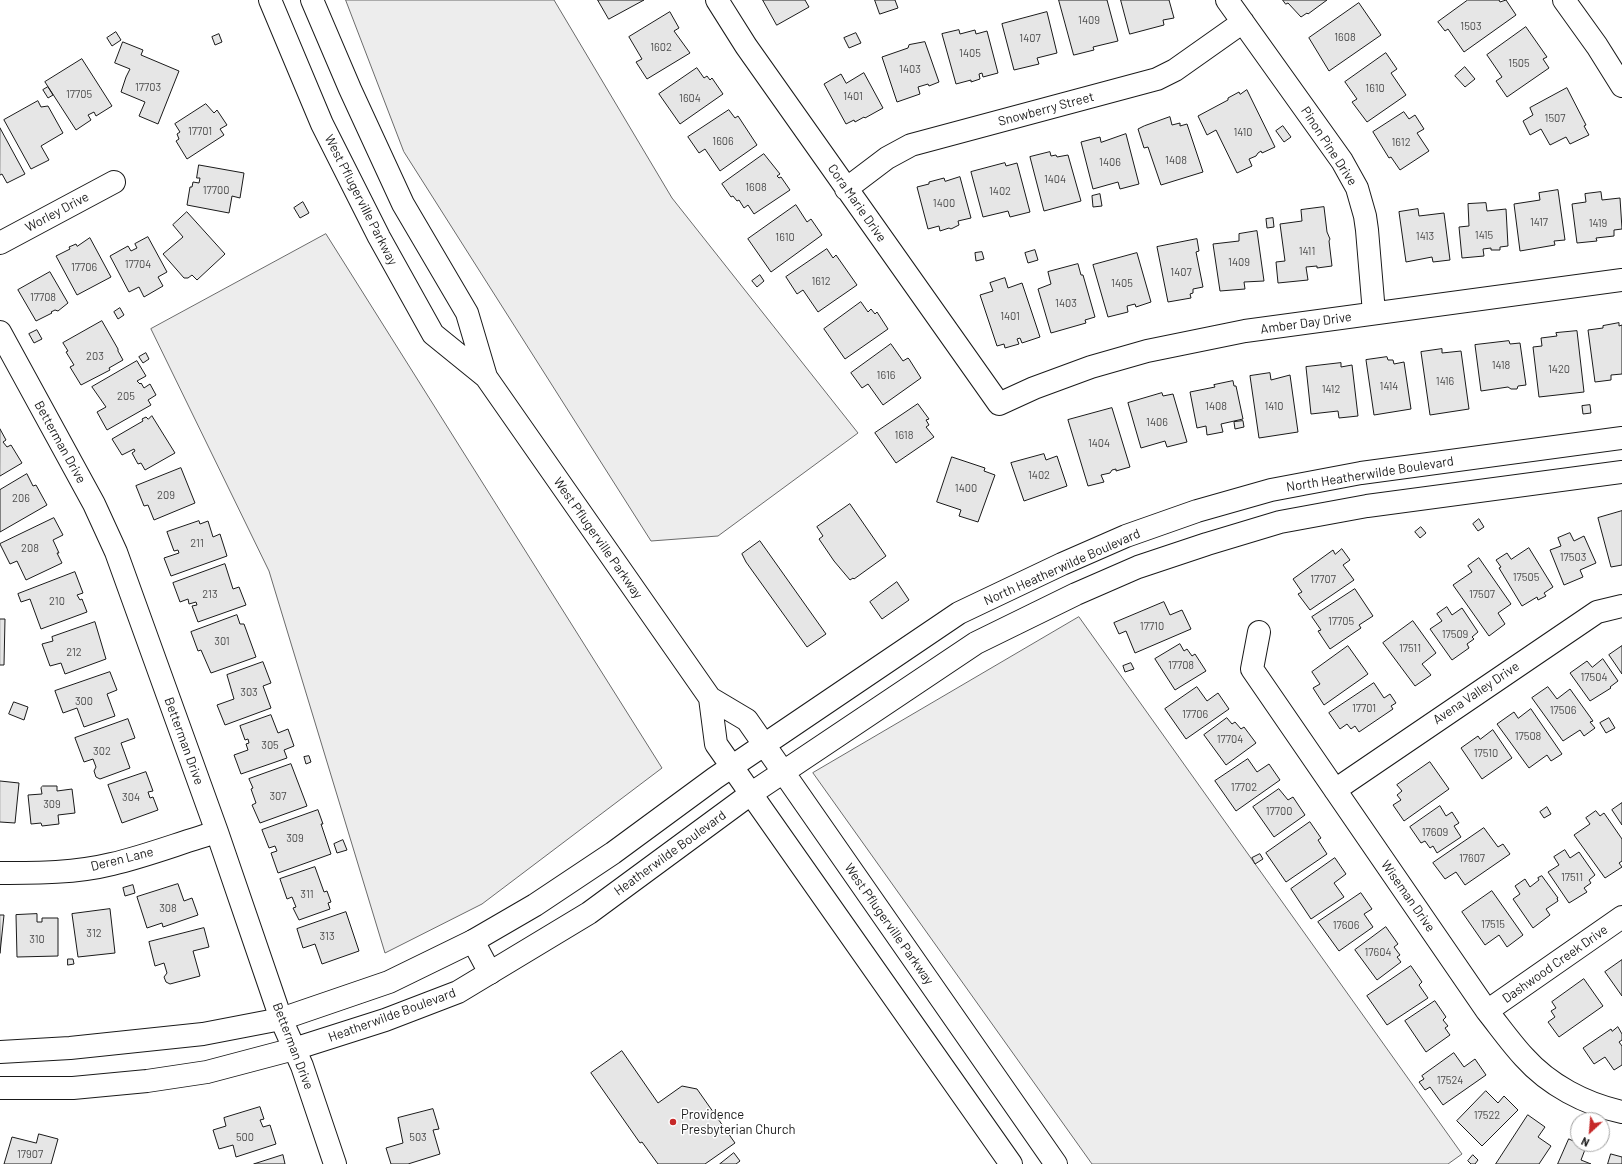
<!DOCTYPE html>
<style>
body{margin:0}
#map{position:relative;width:1622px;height:1164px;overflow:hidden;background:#fff;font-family:Barlow,sans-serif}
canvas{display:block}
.north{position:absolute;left:1570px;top:1112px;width:40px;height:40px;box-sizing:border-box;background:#fff;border:1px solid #a3a3a3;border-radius:50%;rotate:206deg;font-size:11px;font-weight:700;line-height:16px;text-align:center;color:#1a1a1a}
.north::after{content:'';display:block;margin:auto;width:14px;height:18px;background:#c62828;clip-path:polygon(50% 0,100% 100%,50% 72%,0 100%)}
</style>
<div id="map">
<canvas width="1622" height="1164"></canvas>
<div class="north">N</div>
</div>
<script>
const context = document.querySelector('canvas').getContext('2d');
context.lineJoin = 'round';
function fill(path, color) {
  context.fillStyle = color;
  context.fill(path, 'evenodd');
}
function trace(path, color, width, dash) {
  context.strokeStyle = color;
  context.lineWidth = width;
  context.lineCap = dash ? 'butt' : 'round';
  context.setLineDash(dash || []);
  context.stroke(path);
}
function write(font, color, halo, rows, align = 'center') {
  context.font = font + ' Barlow,sans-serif';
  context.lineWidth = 3;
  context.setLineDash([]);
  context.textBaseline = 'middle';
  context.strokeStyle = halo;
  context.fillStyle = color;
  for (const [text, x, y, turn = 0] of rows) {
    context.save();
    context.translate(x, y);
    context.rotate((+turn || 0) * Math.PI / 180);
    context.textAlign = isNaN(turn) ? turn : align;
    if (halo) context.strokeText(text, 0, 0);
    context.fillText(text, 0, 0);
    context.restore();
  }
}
const built = new Path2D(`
 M346 0H554L672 198 858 433 718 536 651 541 404 152Z
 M326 234 662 768 482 904 385 953 269 571 151 329Z
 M1079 617 1462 1154 1448 1164H1092L813 773Z`);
fill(built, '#ededed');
trace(built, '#6a6a6a', 1);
const building = new Path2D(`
 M598 0H644L609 19Z
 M763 0H805L809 7 777 25Z
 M875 0H895L898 8 880 14Z
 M1059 0H1107L1118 41 1093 47 1094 50 1074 55Z
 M1121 0H1169L1174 18 1163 20 1164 25 1130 34Z
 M1283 0H1327L1308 14 1307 13 1301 17 1288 3 1286 4Z
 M1468 0H1499L1500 2 1506 0 1516 15 1464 52 1448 29 1445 31 1438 22Z
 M1359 3 1381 35 1329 71 1309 38Z
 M670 12 679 28 674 31 690 53 647 79 636 62 642 59 629 37Z
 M1047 12 1057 53 1037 58 1039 64 1014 70 1002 24Z
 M1526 27 1547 57 1543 59 1549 68 1507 97 1496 81 1502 77 1487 55Z
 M959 30 960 34 975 30 976 34 987 31 998 73 983 77 982 73 979 74 980 79 971 82V80L956 84 942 34Z
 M116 32 121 40 112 46 107 38Z
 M856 33 861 43 849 48 844 38Z
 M219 34 222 42 215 45 212 37Z
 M123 42 143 50 141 55 179 71 158 124 139 116 145 102 121 92 126 77 130 69 115 63Z
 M925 42 939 82 929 86 928 84 918 87 920 94 897 102 882 57 908 48 909 45Z
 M1386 53 1397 69 1391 73 1406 95 1367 122 1352 102 1357 99 1345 82Z
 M82 59 112 106 96 116 94 112 88 115 91 120 76 130 45 82Z
 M1465 67 1475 79 1465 87 1455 76Z
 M697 68 704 78 707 76 710 80 712 78 723 94 680 124 659 94Z
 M864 73 883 108 865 118 864 117 855 122 854 120 846 124 824 84 841 74 846 83Z
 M48 87 53 95 48 98 43 90Z
 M1567 88 1586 125 1584 126 1589 135 1570 144 1566 137 1550 145 1541 129 1530 135 1523 121 1533 115 1530 108Z
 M1247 90 1275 147 1262 153 1261 151 1258 153 1256 156 1249 159 1252 166 1237 173 1216 130 1207 135 1198 116 1228 100V98L1239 92 1240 94Z
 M38 101 41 107 48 106 63 133 41 146 49 160 31 169 4 120Z
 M206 104 214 113 217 110 227 125 220 129 224 135 187 159 176 141 179 139 177 134 180 132 175 124Z
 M729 110 735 118 738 116 757 145 720 171 705 149 699 153 688 137Z
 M1404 112 1409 119 1415 115 1424 129 1417 133 1429 151 1400 170 1391 157 1389 158 1373 132Z
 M1170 117 1172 125 1180 123V126L1187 124 1203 172 1161 185 1148 147 1144 148 1138 129 1144 126Z
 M1283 126 1291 137 1284 142 1276 131Z
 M0 128 25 174 7 183 2 174 0 175Z
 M1126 134 1139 184 1120 189 1118 182 1093 189 1081 142 1100 137 1101 142Z
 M1050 152 1051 156 1056 155 1057 157 1068 155 1081 201 1044 211 1030 157Z
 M764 154 780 174 777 176 779 178 781 177 790 190 754 214 748 205 744 208 739 200 737 201 733 196 731 197 722 184Z
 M1005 163 1006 166 1017 163 1030 212 1010 217 1008 211 983 217 971 172Z
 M199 165 244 173 240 198 232 196 229 213 187 205 190 187H192L193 182 199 183 200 178H197Z
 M960 177 971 218 958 221 959 225 951 229 949 228 940 231 939 226 928 229 917 187 929 184V182L944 178 945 181Z
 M1558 190 1565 240 1554 241 1555 245 1520 251 1514 204 1540 200 1539 193Z
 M1601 192 1602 200 1620 198 1622 229 1614 230V236L1596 238 1597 241 1577 243 1572 204 1586 202 1585 194Z
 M1100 194 1102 206 1093 207 1092 196Z
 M303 202 309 213 300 218 294 208Z
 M1486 203 1487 211 1506 209 1508 246 1500 247V250H1491V248L1483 249 1484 256 1462 258 1459 227 1469 226 1468 204Z
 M796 205 807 222 811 219 822 235 771 272 748 239Z
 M1324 207 1327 232 1330 239 1329 241 1332 266 1317 268V266L1306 267 1308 280 1278 283 1276 262 1285 261 1280 224 1302 221 1301 210Z
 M1418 209 1419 216 1444 213 1450 260 1433 262 1432 257 1406 262 1399 212Z
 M187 212 225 254 197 280 192 275 188 278H184L163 254 183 237 173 225Z
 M1273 218 1274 227 1267 228 1266 219Z
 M1257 231 1264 281 1244 282 1245 289 1220 291 1213 244 1239 241V234Z
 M148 237 167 272 158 277 163 286 144 297 139 287 129 292 110 256 128 246 131 251 137 248 135 244Z
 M90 238 111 277 77 295 56 256 70 249 69 247 76 244 77 246Z
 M1197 239 1199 251 1196 252 1203 287 1193 289V293L1190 294 1191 298 1168 302 1157 247Z
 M827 249 833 258 836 255 857 285 818 312 803 290 797 294 786 277Z
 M1035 250 1038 260 1028 263 1025 253Z
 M982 252 984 259 976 261 975 253Z
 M1137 253 1151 302 1136 307 1135 304 1127 306 1128 312 1108 317 1093 265Z
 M1078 264 1081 275H1083L1095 317 1085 320 1086 323 1051 333 1038 289 1051 284 1048 272Z
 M50 272 68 303 58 311 55 310 51 312 52 313 36 321 18 290Z
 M760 275 764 281 757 287 752 281Z
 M1005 278 1008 288 1022 283 1040 337 1022 343 1020 338 1017 339 1019 344 1005 348 1004 344 997 346 980 295 993 291 990 283Z
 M861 302 868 312 871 309 875 314 877 312 888 329 845 359 824 329Z
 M120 308 124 315 118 319 114 312Z
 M102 321 118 349V351L123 360 109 368 110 370 81 385 70 367 74 365 66 352 68 351 63 343Z
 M1619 323V326L1622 325V374L1611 375V380L1595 382 1588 330 1603 328V326Z
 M37 330 42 339 34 343 29 334Z
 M1577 331 1584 392 1539 397 1533 347 1542 346 1541 338 1557 336 1556 333Z
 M1509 341 1510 344 1520 343 1526 385 1518 386 1517 389H1511L1508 387 1481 391 1475 345Z
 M891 344 903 361 908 358 909 359 921 378 883 405 868 384 862 388 851 373Z
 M1442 349V353L1461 351 1469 409 1430 415 1421 352Z
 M146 353 149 359 143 363 139 357Z
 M1387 357 1388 360H1393L1394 364 1404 362 1411 409 1374 415 1366 360Z
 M137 361 146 376 137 381 140 384 141 383 144 388 150 384 156 395 148 400 151 405 107 430 97 412 106 407 92 387Z
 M1341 363V367L1352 365 1358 416 1339 418 1338 411 1311 414 1306 367Z
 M1270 373 1271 380 1290 375 1298 432 1259 438 1250 376Z
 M1233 381 1234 386H1236L1243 419 1221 424 1223 432 1207 435 1206 426 1197 428 1190 392 1215 387 1214 385Z
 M1162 393 1163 396 1173 394 1187 442 1167 447 1165 441 1141 448 1128 403Z
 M918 404 929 419 926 420 929 425 926 427 934 437 896 463 875 433Z
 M1590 405 1591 413 1583 414 1582 406Z
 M1112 408 1130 467 1116 471V469L1112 470 1110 473 1101 475 1104 482 1088 486 1068 420Z
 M152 416 175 453 145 470 141 463 138 464 132 453 135 451 134 449 122 455 112 439 143 421 142 419 146 417 148 419Z
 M1243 421 1244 427 1235 429 1234 422Z
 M0 429 6 440 3 442 7 447 11 445 22 463 0 476Z
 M1044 454 1046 460 1057 456 1067 486 1024 501 1011 463Z
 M952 457 985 468 984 471 995 475 978 522 959 516 961 510 937 502Z
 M181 468 195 503 154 520 148 505 144 506 136 486Z
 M27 474 33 486 36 485 47 505 0 532V490Z
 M850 504 886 556 854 579 853 578 850 580 834 561 819 539 823 536 817 527Z
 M1622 511V565L1611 567 1598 518Z
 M54 518 63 535 53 540 59 553H57L62 563 26 580 17 561 10 564 0 544Z
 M1479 519 1484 527 1478 531 1473 524Z
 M199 521 200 524 208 521 213 537 220 534 227 556 171 576 164 558 179 553 178 550 174 551 167 532Z
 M1421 527 1426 533 1420 538 1415 532Z
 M1570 533 1574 541 1584 536 1596 563 1580 570 1583 577 1564 585 1550 550 1561 546 1558 538Z
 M760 541 826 634 807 647 746 562 742 554Z
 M1529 548 1553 587 1544 593 1546 596 1538 600 1537 597 1522 606 1499 568 1501 567 1496 560 1507 553 1511 559Z
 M1342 549 1350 560 1343 565 1354 580 1310 610 1298 594 1302 592 1293 579 1333 550 1335 554Z
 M1479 558 1511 604 1498 613 1505 624 1489 636 1453 585 1472 572 1468 566Z
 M225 564 233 589 239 587 246 605 198 622 192 606 197 605 196 602 189 604 188 599 180 602 173 583Z
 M75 572 83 593 77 595 80 600 82 599 87 612 41 629 30 599 21 602 18 594Z
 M897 582 909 600 882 619 870 602Z
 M1355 589 1373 616 1359 625 1361 628 1330 649 1318 631 1321 630 1312 617Z
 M1164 602 1170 615 1182 610 1191 629 1135 653 1126 631 1119 634 1114 623Z
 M1447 607 1452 615 1462 608 1478 632 1472 637 1474 639 1467 644 1469 648 1452 660 1430 629 1442 621 1437 614Z
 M237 615 240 624H244L256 657 211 673 201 650 198 651 191 632Z
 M0 619H5L4 665H0Z
 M1413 621 1436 653 1422 664 1431 675 1415 686 1383 643Z
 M95 622 106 659 65 674 61 663 50 666 42 644 53 641 52 637Z
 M1180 644 1184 651 1187 649 1192 656 1195 654 1206 671 1175 690 1155 659Z
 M1348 646 1368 674 1324 705 1313 688 1320 684 1312 672Z
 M1622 646V674L1609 655Z
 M1603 659 1618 681 1610 687 1611 688 1590 701 1570 673 1587 661 1592 667Z
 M263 662 271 683 263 686 271 708 225 725 217 705 234 699 227 675Z
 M1131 663 1134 669 1125 672 1123 666Z
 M110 672 117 690 107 694 115 716 84 727 77 708 63 713 55 691Z
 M1374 683 1384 698 1390 694 1396 703 1391 706 1393 709 1359 732 1355 726 1351 729 1347 724 1340 729 1329 713Z
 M1197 687 1207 701 1218 693 1229 709 1186 739 1165 709Z
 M1548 687 1557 699 1570 689 1593 721 1590 722 1595 728 1584 736 1580 730 1563 741 1532 698Z
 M14 702 28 707 24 720 9 714Z
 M1531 709 1562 754 1551 761 1547 755 1529 768 1497 724 1514 712 1518 718Z
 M271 715 278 733 288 729 294 746 284 750 287 758 241 774 234 755 248 750 246 744 249 743 248 739 245 740 240 726Z
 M1227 718 1232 724 1235 722 1241 729 1244 727 1256 743 1226 765 1204 735Z
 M1609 718 1615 728 1606 733 1600 723Z
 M128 719 135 738 121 743 130 768 100 779 96 777 94 771 96 767 93 759 84 762 75 738Z
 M1493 730 1512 758 1482 779 1461 748 1478 736 1480 739Z
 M309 756 311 762 306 764 304 757Z
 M1248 759 1257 772 1269 764 1280 780 1236 811 1215 781Z
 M1430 762 1449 789 1404 821 1393 805 1401 800 1397 795 1402 791 1397 785Z
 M291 764 307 806 260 823 252 805 256 803 251 789 253 788 249 779Z
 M146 772 153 791 148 792 150 798 153 797 158 810 122 823 108 785Z
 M0 781 19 783 15 823 0 822Z
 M43 786H57V791L72 789 75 813 58 815 59 824 42 826 41 823 31 824 28 795 42 794 41 788Z
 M1279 789 1288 800 1293 797 1305 815 1274 837 1253 807Z
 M1622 803V825L1612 810Z
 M1440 806 1446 816 1452 812 1459 823 1454 826 1461 837 1437 853 1433 846 1430 848 1425 841 1421 843 1410 827Z
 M1547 807 1551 814 1544 818 1540 812Z
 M318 810 323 824H321L331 854 278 873 271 853 277 851 275 846 269 848 262 830Z
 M1596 811 1600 816 1604 813 1622 839V861L1619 863 1622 867 1605 878 1574 835 1590 824 1586 818Z
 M1310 822 1321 838 1318 840 1327 854 1286 882 1266 853Z
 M1484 828 1498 847 1503 844 1510 854 1465 885 1456 872 1445 879 1433 863Z
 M343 840 347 850 337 853 334 844Z
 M1565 850 1570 858 1579 852 1595 875 1589 880 1591 883 1584 888 1587 892 1569 903 1548 872 1559 865 1554 857Z
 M1260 854 1263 859 1255 864 1252 858Z
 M1335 858 1346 874 1334 883 1344 897 1311 919 1291 889Z
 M315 867 324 892 327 891 331 902 328 903 330 909 299 920 293 908 296 907 292 897 287 899 280 879Z
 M1542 876 1558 898H1557L1558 901 1546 909 1550 915 1533 928 1513 899 1520 894 1515 886 1525 879 1530 887 1539 880 1538 878Z
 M178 884 184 901 192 898 198 915 163 927 162 923 147 928 137 897Z
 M133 885 135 893 125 896 123 888Z
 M1492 891 1523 935 1507 947 1499 935 1485 945 1462 912Z
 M1361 893 1372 909 1364 914 1373 927 1339 951 1318 922Z
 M110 909 115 953 78 957 72 914Z
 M346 912 359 951 322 964 315 944 303 948 297 929Z
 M37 914V922H42V918H58V956L17 957 16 915Z
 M0 915H4L0 953Z
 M1386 927 1398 944 1394 947 1400 955 1397 957 1401 962 1377 980 1355 950Z
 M204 928 209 947 193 951 200 976 170 984 166 982 164 977 167 973 164 963 155 966 149 942Z
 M68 959H73L74 964 68 965Z
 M1622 960V996L1605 972Z
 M1411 966 1422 982 1419 985 1428 998 1387 1025 1367 996Z
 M1584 979 1603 1006 1559 1037 1548 1022 1555 1017 1551 1011 1556 1008 1552 1002Z
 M1435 1001 1446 1017 1443 1020 1448 1026 1445 1028 1450 1035 1426 1052 1405 1021Z
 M1618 1027 1622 1034V1040L1619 1042 1622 1046V1065L1614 1070 1605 1057 1594 1064 1583 1048 1611 1029 1612 1031Z
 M622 1051 658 1103 682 1086 697 1089 735 1143 705 1164H658L642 1142 640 1143 591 1073Z
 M1454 1053 1464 1067 1475 1059 1486 1075 1443 1105 1430 1087 1425 1090 1419 1082 1424 1079 1422 1076Z
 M1486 1091 1498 1103 1504 1096 1518 1110 1482 1146 1457 1121Z
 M260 1107 264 1119 260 1120 263 1127 270 1125 276 1144 236 1157 233 1145 219 1149 213 1130 226 1126 224 1118Z
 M433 1109 439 1129 433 1130 440 1154 408 1164H391L386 1148 403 1143 398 1118Z
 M1528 1115 1545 1127 1538 1137 1551 1146 1539 1164H1496Z
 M39 1134 58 1139 51 1164H4L12 1137 36 1143Z
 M1569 1139 1586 1147 1581 1160 1591 1164H1558Z
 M734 1153 740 1161 736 1164H720Z
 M1611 1154 1622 1157V1164H1608Z
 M283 1155 285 1164H254Z
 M1473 1155 1478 1160 1475 1164H1471L1468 1161Z`);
fill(building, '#e6e6e6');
trace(building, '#1a1a1a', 1);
const minor = new Path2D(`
 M717 0 746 46 999 404 1034 388 1091 367 1147 351 1245 331 1622 280
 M1227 0 1342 161 1357 188 1365 216 1367 230 1374 313
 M1564 0 1597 46 1622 86
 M846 189 887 158 911 145 1157 79 1175 70 1243 22
 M0 243 114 182
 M0 332 94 504 116 552 217 832 281 1019 302 1066 335 1164
 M1259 632 1252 669 1487 1011C1499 1026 1511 1043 1524 1057 1549 1085 1585 1104 1622 1112
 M1335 790 1597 612 1622 606
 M0 873C37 873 76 873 112 864 147 856 182 842 217 832
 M473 941 490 973
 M1487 1011 1622 917`);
const major = new Path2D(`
 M270 0 322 124 379 237 433 334 486 377 710 698 747 720 1056 1164
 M312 0 350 89 403 204 467 313 486 377
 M710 698 716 744 1011 1164
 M0 1052 70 1048 203 1034 281 1019 389 982 473 941 535 905 613 853 715 778 959 613 1062 564 1126 536 1197 511 1271 490 1361 473 1622 438
 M0 1088H73L147 1081 207 1072 294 1049 385 1020 458 992 589 913 752 793 976 643 1076 594 1138 567 1207 544 1280 522 1367 506 1622 472`);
trace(minor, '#1a1a1a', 24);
trace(major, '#1a1a1a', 24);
trace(minor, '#fff', 22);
trace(major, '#fff', 22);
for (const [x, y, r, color] of [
 [673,1122,4,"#c62828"]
]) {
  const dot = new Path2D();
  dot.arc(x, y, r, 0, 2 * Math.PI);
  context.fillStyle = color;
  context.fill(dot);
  trace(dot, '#fff', 1.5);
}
write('11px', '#4d4d4d', null, [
 ["1409",1089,20],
 ["1503",1471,26],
 ["1608",1345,37],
 ["1407",1030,38],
 ["1602",661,47],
 ["1405",970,53],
 ["1505",1519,63],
 ["1403",910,69],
 ["17703",148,87],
 ["1610",1375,88],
 ["17705",79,94],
 ["1401",853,96],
 ["1604",690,98],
 ["1507",1555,118],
 ["17701",200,131],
 ["1410",1243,132],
 ["1606",723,141],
 ["1612",1401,142],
 ["1408",1176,160],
 ["1406",1110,162],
 ["1404",1055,179],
 ["1608",756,187],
 ["17700",216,190],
 ["1402",1000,191],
 ["1400",944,203],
 ["1417",1539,222],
 ["1419",1598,223],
 ["1415",1484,235],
 ["1413",1425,236],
 ["1610",785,237],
 ["1411",1307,251],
 ["1409",1239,262],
 ["17704",138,264],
 ["17706",84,267],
 ["1407",1181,272],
 ["1612",821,281],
 ["1405",1122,283],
 ["17708",43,297],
 ["1403",1066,303],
 ["1401",1010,316],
 ["203",95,356],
 ["1418",1501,365],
 ["1420",1559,369],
 ["1616",886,375],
 ["1416",1445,381],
 ["1414",1389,386],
 ["1412",1331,389],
 ["205",126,396],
 ["1408",1216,406],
 ["1410",1274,406],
 ["1406",1157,422],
 ["1618",904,435],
 ["1404",1099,443],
 ["1402",1039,475],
 ["1400",966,488],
 ["209",166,495],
 ["206",21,498],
 ["211",197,543],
 ["208",30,548],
 ["17503",1573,557],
 ["17505",1526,577],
 ["17707",1323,579],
 ["213",210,594],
 ["17507",1482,594],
 ["210",57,601],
 ["17705",1341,621],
 ["17710",1152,626],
 ["17509",1455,634],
 ["301",222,641],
 ["17511",1410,648],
 ["212",74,652],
 ["17708",1181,665],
 ["17504",1594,677],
 ["303",249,692],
 ["300",84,701],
 ["17701",1364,708],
 ["17506",1563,710],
 ["17706",1195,714],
 ["17508",1528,736],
 ["17704",1230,739],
 ["305",270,745],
 ["302",102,751],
 ["17510",1486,753],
 ["17702",1244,787],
 ["307",278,796],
 ["304",131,797],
 ["309",52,804],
 ["17700",1279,811],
 ["17609",1435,832],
 ["309",295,838],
 ["17607",1472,858],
 ["17511",1572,877],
 ["311",307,894],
 ["308",168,908],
 ["17515",1493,924],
 ["17606",1346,925],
 ["312",94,933],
 ["313",327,936],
 ["310",37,939],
 ["17604",1378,952],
 ["17524",1450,1080],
 ["17522",1487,1115],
 ["500",245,1137],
 ["503",418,1137],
 ["17907",30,1154]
]);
write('13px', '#1a1a1a', '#fff', [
 ["Snowberry Street",1046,109,-15],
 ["Pinon Pine Drive",1329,146,57],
 ["West Pflugerville Parkway",361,200,63],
 ["Cora Marie Drive",857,203,55],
 ["Worley Drive",57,212,-28],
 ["Amber Day Drive",1306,323,-8],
 ["Betterman Drive",60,442,61],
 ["North Heatherwilde Boulevard",1370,474,-9],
 ["West Pflugerville Parkway",598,538,55],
 ["North Heatherwilde Boulevard",1062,567,-24],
 ["Avena Valley Drive",1476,693,-34],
 ["Betterman Drive",184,741,70],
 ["Heatherwilde Boulevard",670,853,-36],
 ["Deren Lane",122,859,-14],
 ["Wiseman Drive",1408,896,55],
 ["West Pflugerville Parkway",889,924,55],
 ["Dashwood Creek Drive",1555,964,-35],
 ["Heatherwilde Boulevard",392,1015,-20],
 ["Betterman Drive",293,1046,69]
]);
write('13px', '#1a1a1a', '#fff', [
 ["Providence",681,1115],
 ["Presbyterian Church",681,1130]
], 'left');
</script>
